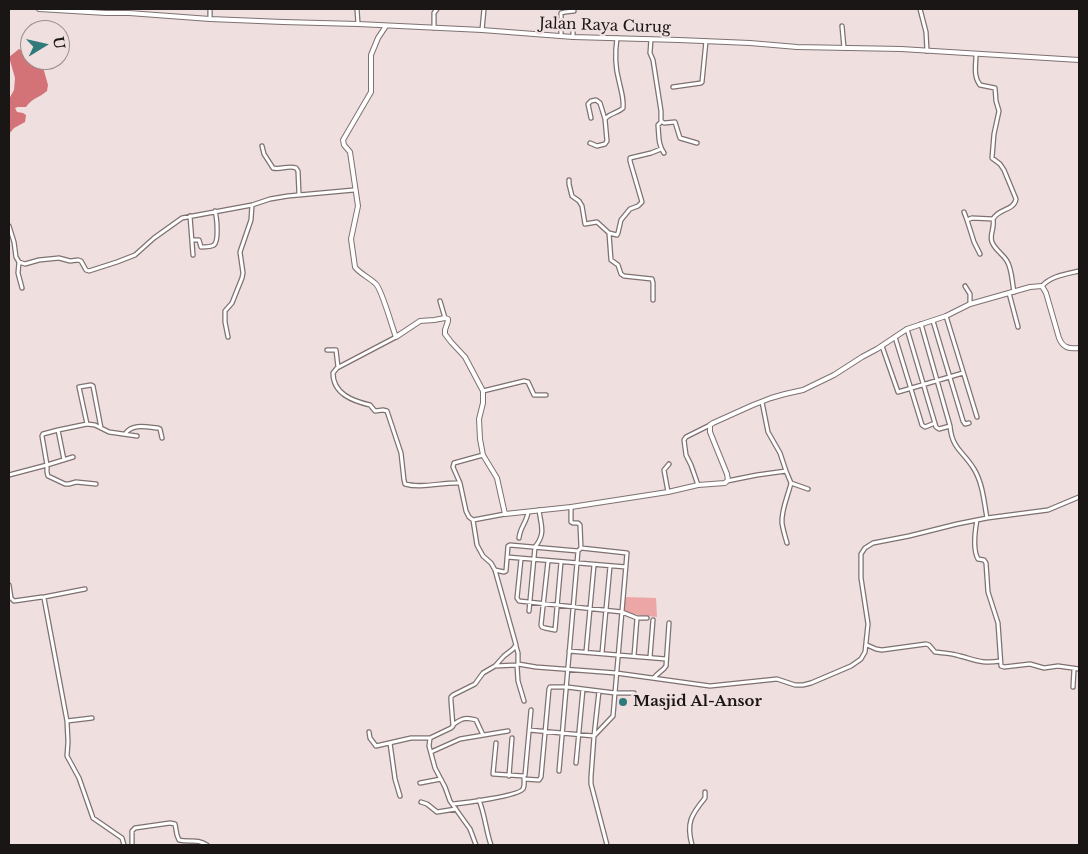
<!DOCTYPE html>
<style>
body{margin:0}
#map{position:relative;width:1088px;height:854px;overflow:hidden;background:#efdfdf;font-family:"Libre Baskerville",serif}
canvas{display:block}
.frame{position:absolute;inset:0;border:10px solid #1b1616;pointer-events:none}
.north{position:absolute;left:20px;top:20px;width:50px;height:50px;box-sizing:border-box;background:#efdfdf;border:1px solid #9a8f8f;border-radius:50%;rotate:81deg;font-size:14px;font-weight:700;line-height:20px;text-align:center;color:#1b1616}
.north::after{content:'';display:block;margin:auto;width:18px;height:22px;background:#307a7c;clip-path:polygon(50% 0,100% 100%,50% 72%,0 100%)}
</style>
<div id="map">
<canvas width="1088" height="854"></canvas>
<div class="frame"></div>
<div class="north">U</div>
</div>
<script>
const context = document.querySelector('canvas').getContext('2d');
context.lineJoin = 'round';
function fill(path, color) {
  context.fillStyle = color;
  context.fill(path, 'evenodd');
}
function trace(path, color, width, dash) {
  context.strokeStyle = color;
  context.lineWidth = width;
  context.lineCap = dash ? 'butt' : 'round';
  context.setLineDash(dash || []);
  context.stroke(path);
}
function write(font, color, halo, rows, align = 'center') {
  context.font = font + ' "Libre Baskerville",serif';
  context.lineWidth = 5;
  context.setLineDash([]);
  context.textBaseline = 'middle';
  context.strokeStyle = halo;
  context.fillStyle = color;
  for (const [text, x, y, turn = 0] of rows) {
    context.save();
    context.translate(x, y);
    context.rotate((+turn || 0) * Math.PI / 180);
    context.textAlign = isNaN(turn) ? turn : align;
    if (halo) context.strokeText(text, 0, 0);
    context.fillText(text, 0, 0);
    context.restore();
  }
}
fill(new Path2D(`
 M625 597 656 598 657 617 623 613Z`), '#eca6a6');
fill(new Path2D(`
 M19 49 30 54V60H41L48 85 47 91C39 98 32 98 26 107H18L15 108 17 112 23 113 26 115 25 122 14 128 9 134V99L14 90 15 78 9 57Z`), '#d37377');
const minor = new Path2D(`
 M210 9V19
 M357 9 358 24
 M920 9 926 32 927 51
 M842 26 844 48
 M434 28V13L437 9
 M482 30 484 9
 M561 36V13L565 12 574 11
 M573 37V26
 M651 39 650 53 653 60 661 111V121L664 123 675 122 680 138 697 143
 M976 55C976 65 973 76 980 85L995 88 996 101 999 111 994 134 992 158 1000 164 1004 170 1016 199C1014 211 999 208 993 219
 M673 87 701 83 702 82 706 41
 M591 118 588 104 591 101 596 100 600 103 605 119
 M661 122 658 125C659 135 658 145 664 153
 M590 143 597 146 605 144 607 141 605 119C610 113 618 113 623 108 624 98 621 91 619 81 615 67 615 52 617 38
 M262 146 264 154 273 168C280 170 289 165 296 168L298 171 299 194
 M569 180V184L572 196 579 201 582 206 585 224 597 222 609 233 617 235 618 233 621 220 630 209 638 206 642 202 630 161V158L651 153 661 149
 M964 212 967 220
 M190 216 193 255
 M9 226 14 242 16 257 19 262 25 264 39 260 59 258 70 261 78 260 81 261 86 270 89 271 117 262 135 255 154 238 182 218 252 205 270 199 288 196 354 190
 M609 233 611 260 618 265 621 274 624 276 652 279 653 283V300
 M192 240H199L201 247C204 247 211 247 214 245 219 241 217 218 215 211
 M980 254 974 242 967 220 972 218 993 219C995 228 989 235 992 242 995 250 1003 254 1007 261 1012 269 1012 282 1014 292
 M19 262 18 273 22 288
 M965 286 970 294V304
 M1042 286C1051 276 1066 274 1079 271
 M1009 293 1018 327
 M440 301 445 318
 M946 316 977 417
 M933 321 963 421 965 424 969 423
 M921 324 950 426C952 449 963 451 974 469 983 484 984 502 987 518
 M907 329 936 427 939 429 950 426
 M228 337 225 322V311L232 303 242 278 243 273 240 252 251 220 252 205
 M396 337 337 368 333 373C333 394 353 401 370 405L375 411 383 410 387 411 401 453 404 480 405 484C422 489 442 482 460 483L466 511 469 517 473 520 477 545 483 556 491 563 495 570 516 645 513 649 504 656 495 666 483 673 475 684 453 695 451 697V701L453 726 451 728 430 738 429 746 435 768 445 787 450 801 470 829 476 845
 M895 337 922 425 925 427 935 423
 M882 346 898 392 963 373
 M327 350H336L338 367
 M483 391 524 381 528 382 534 395H546
 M762 402 768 432 780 453 786 471
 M87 424 79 387 91 385 93 386 101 428
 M58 430 64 460
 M125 434C132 423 147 427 158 428L160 429 162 438
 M73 457 47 465V472L48 476 65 484H69L76 482 96 484
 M9 475 47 465 42 436 43 434 58 430 87 424 95 425 109 432 137 436
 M727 481 757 475 786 471 791 483 808 489
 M460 483 453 467 454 463 483 455
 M698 485 691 465 686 455 684 440 686 437 710 425
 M668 492 664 470 669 464
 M571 507V522L573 523H578L580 525 581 548
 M473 520 505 514
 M977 520C975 531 973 550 978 559L984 560 986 563 988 592 998 623 1001 666 1004 667 1030 664 1044 668 1058 666 1079 669
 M519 538C520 527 527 522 528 512
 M787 543C785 536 783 530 782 523 781 510 788 496 791 483
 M507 557 626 567
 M521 559 517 598 519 601 622 612 637 618H647
 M548 561 541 625 542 627 545 628 555 630 561 562
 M495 570 504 572 506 571 508 546 510 545 578 551 581 548 627 553 613 716 594 736 591 777V784L607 845
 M9 585 11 598 14 601 42 597 44 598 67 721 68 742 67 756 79 778 93 818 122 838 124 845
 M44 597 85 589
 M529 611 535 547C546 533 541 526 539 510
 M867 645 876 649 882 650 926 644 929 645 935 652C943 653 952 653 960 656 976 660 982 664 1000 661
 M516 646 518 653V664
 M569 651 666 659
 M586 652 594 565
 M602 653 610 566
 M634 656 637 618
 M650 657 653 620
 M517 665 518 681 524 701
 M495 666 517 665 518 664 536 667 616 673 710 686 777 679 795 685H803L811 683 851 666 861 659 865 652 868 624 861 578V554L865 548 873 543 909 536 957 524 987 518 1048 510 1079 497
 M654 678C657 673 663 671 666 666L669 623
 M1073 687 1074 669
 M67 721 92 718
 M454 724C462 718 467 717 476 720L483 735
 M529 730 594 736 599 691
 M369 732 370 738 376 746 411 738H430
 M390 743 395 779 400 796
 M496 743 493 774 524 776 525 775 531 710
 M431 752 460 739 508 731
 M576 763 583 689
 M559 771 578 551
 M509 776 512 738
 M524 779 539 780 541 777 549 689 550 687H567L615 693H634
 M420 783 441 779
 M479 800C485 815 486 831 491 845
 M421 802 427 804 437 812 456 809
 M453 804C464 803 518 796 523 789 525 785 524 781 524 777
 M132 845V831L135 828 170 823 175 824 177 835 179 840C190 843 197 838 207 845
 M692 845C686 823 691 815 705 798V792`);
const tertiary = new Path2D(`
 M39 9 106 13H129L210 19 283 22 358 24 482 30 573 37 679 40 750 43 797 47 901 49 1079 60
 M386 26 378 38 371 55V92L343 140 344 145 350 152 358 206 351 239 355 267C359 273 370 278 376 284 382 290 392 327 396 337L420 321 434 320 445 318 448 319V321L445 330V334L451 342 465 357 483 391V403L479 419 480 439 483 455 497 478 505 514 571 507 668 492 698 485 725 483 728 480 727 474 710 432V425L713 423 753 405 771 398 785 394 803 390 834 375 862 357 877 349 907 329 946 316 970 304 1030 287 1042 286 1046 293 1059 338C1063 348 1069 349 1079 348`);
trace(minor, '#7f7171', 5.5);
trace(tertiary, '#7f7171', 6);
trace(minor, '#fff', 3);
trace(tertiary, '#fff', 4);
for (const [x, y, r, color] of [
 [623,702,5,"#307a7c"]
]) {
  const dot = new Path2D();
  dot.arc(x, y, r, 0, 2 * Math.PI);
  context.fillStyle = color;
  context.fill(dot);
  trace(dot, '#efdfdf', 2);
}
write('15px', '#1b1616', '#efdfdf', [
 ["Jalan Raya Curug",605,26,2]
]);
write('bold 15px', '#1b1616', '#efdfdf', [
 ["Masjid Al-Ansor",633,702]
], 'left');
</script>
